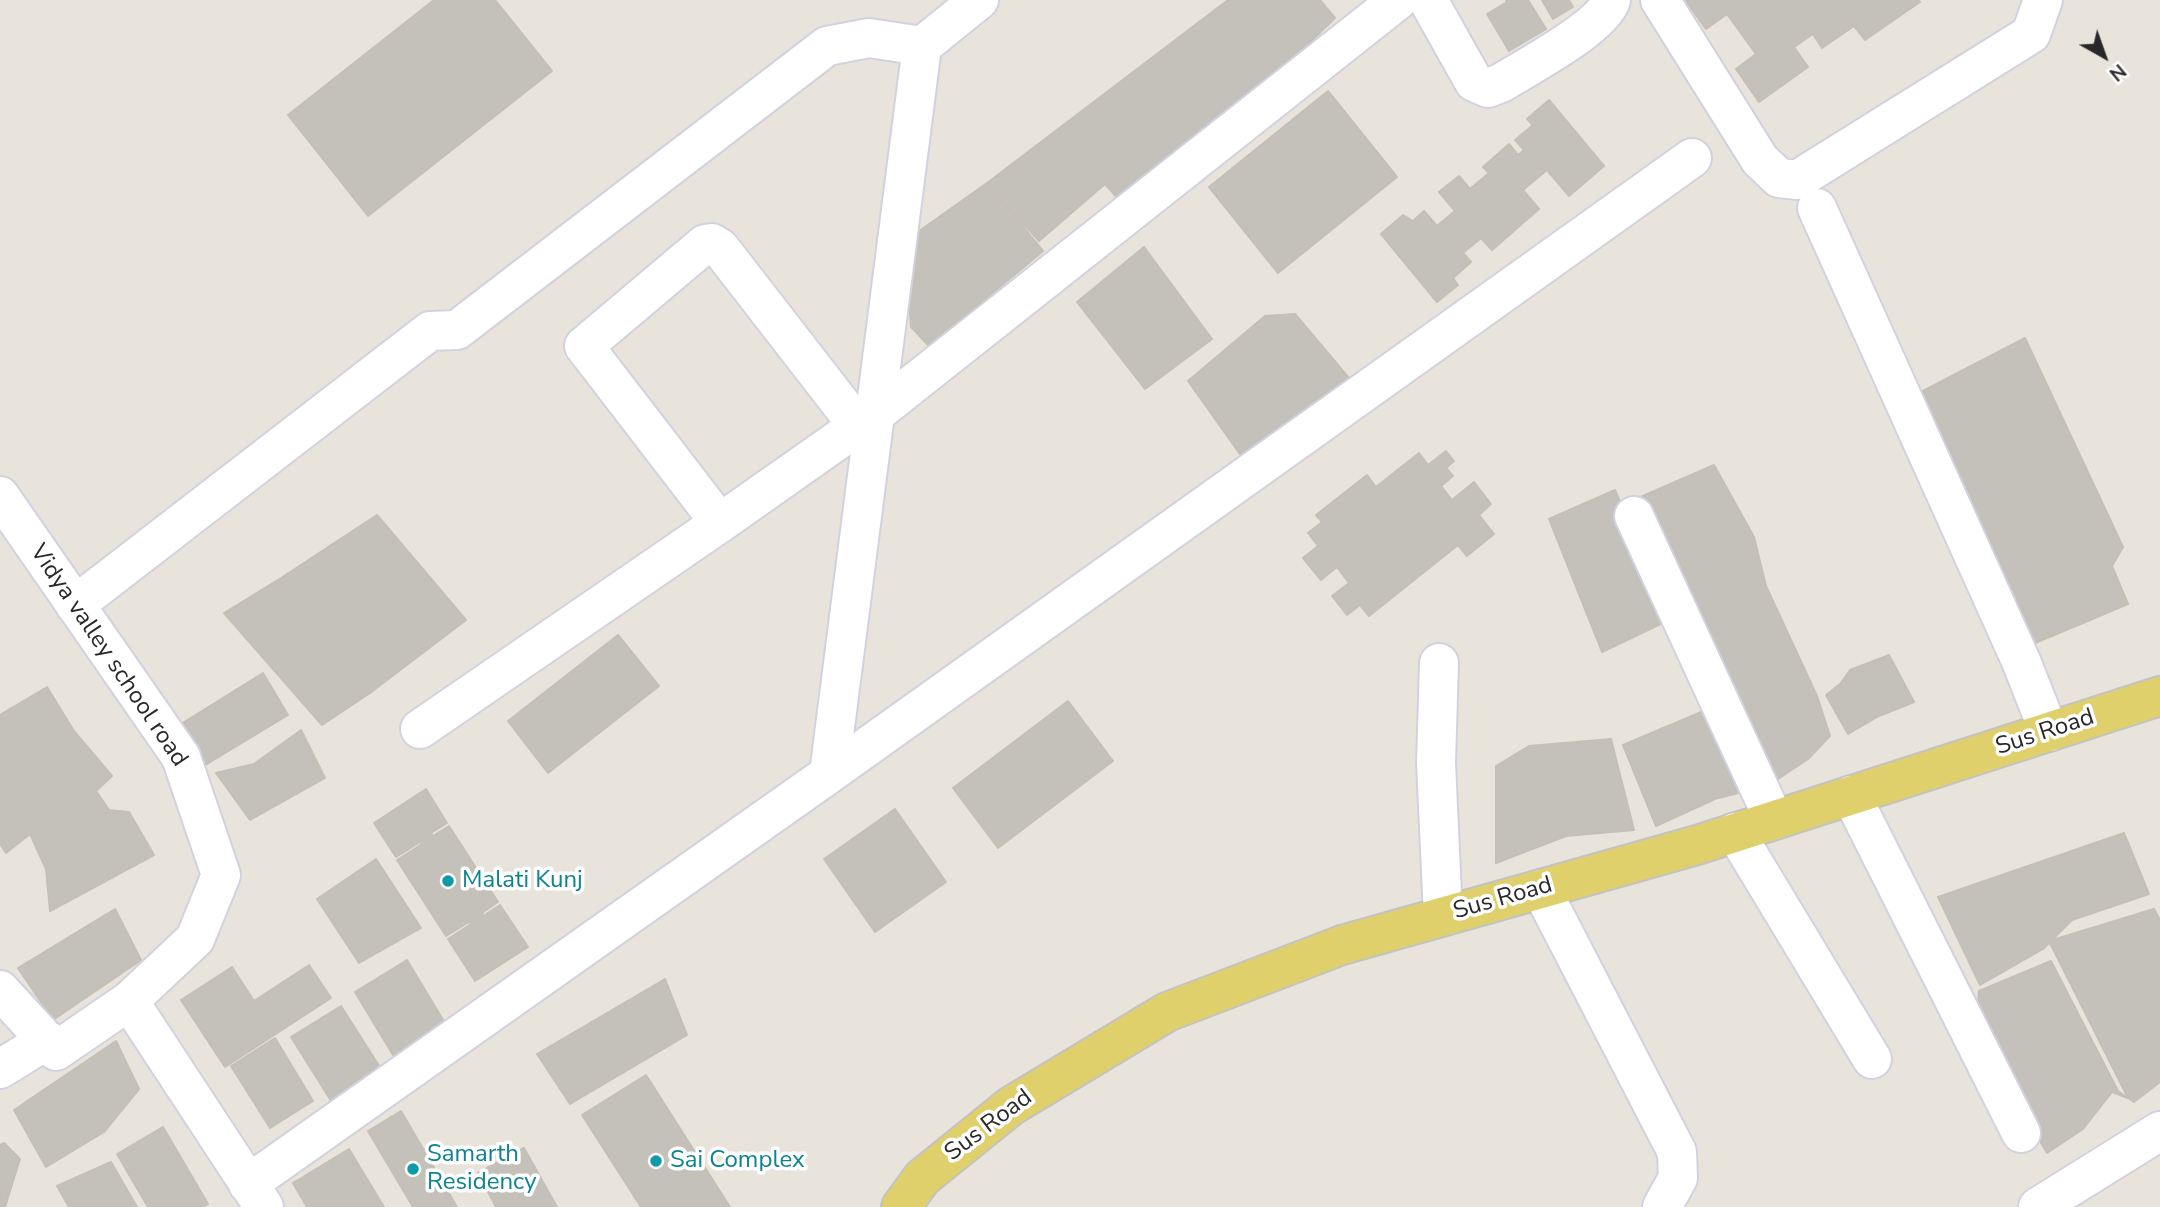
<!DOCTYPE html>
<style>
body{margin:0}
#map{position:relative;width:2160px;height:1207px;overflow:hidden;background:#e9e4db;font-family:"Nunito Sans",sans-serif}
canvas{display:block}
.north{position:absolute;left:2069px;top:21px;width:70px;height:70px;-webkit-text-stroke:5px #fff;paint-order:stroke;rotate:140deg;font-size:19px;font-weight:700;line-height:28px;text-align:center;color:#282828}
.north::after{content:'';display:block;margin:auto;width:24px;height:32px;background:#282828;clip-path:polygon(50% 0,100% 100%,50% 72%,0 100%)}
</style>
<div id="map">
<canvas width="2160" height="1207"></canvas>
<div class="north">N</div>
</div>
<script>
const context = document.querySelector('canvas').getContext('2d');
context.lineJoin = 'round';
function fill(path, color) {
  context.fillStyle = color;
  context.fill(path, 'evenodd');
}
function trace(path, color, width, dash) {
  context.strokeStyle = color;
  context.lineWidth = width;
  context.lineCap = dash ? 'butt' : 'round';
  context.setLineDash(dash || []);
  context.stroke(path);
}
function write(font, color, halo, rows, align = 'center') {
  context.font = font + ' "Nunito Sans",sans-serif';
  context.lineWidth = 7;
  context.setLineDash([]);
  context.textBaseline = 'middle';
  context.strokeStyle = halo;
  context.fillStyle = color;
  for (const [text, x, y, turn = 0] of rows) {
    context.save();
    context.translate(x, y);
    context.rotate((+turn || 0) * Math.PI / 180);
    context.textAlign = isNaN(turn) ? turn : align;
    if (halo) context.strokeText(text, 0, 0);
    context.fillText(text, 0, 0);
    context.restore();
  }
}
const building = new Path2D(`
 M434 0H495L552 71 368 216 288 115Z
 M1228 0H1320L1335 18 1301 51 1312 58 1123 204 1105 184 1039 241 987 183Z
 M1506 0H1528L1546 29 1509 51 1487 14 1507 2Z
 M1542 0H1569L1573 7 1553 19Z
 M1685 0H1918L1920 2 1865 40 1854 26 1822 48 1813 34 1794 47 1808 67 1759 102 1736 69 1756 54 1727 14 1706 29Z
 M1328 91 1397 177 1278 273 1209 187Z
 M1549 100 1604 166 1569 196 1547 170 1523 190 1539 209 1492 250 1481 238 1463 253 1471 262 1453 278 1458 285 1437 302 1381 234 1403 215 1413 221 1424 211 1437 226 1455 211 1439 192 1459 176 1470 189 1489 173 1483 167 1509 144 1518 155 1524 150 1515 140 1533 125 1527 119Z
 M987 183 1043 251 929 346 911 327 905 241Z
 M1144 247 1212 339 1145 389 1077 302Z
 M1295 314 1354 384 1247 464 1188 381 1265 316Z
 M2025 338 2123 547 2112 566 2128 604 2028 646 1919 393Z
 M1446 451 1454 461 1446 468 1453 476 1441 486 1452 500 1474 482 1491 504 1479 515 1494 534 1467 556 1458 545 1369 616 1360 605 1347 615 1332 596 1349 583 1337 567 1321 580 1303 558 1318 546 1308 533 1322 522 1316 515 1367 475 1376 487 1419 453 1428 465Z
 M1714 465 1754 537 1766 586 1817 696 1830 736 1808 759 1769 785 1636 499Z
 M1615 490 1671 619 1602 652 1549 519Z
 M377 515 466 620 370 693 322 725 224 613 281 578Z
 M618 635 659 686 548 773 508 721Z
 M1889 655 1914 702 1879 716 1848 734 1826 695 1840 684 1850 670Z
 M263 673 288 715 202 767 173 729Z
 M47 687 74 731 112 776 96 791 109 810 129 812 154 855 50 911 46 869 30 834 6 853 0 844V715Z
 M1068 701 1113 761 998 848 953 788Z
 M1711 708 1750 790 1715 799 1656 826 1623 745Z
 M301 730 325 778 250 820 216 773 254 764Z
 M1611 739 1634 830 1566 836 1496 863V766L1529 746Z
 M426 789 447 823 431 833 433 836 449 826 498 902 482 913 483 916 500 905 528 947 475 981 448 939 471 924 469 922 446 936 397 860 422 844 420 842 396 857 374 823Z
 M895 809 946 882 875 932 824 859Z
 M2124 833 2149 894 2072 920 2043 949 1980 985 1938 897Z
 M376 859 421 928 359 963 317 899Z
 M115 909 141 960 53 1020 18 968Z
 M2154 909 2160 920V1082L2134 1102 2128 1098 2049 941Z
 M407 960 445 1023 393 1055 355 992Z
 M2051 961 2118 1091 2128 1098 2112 1092 2083 1129 2047 1153 1976 1030 1979 991Z
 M309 965 331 998 225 1067 181 1000 232 967 254 1001Z
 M665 979 687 1035 570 1104 537 1054Z
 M341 1006 383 1072 333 1104 291 1037Z
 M275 1038 313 1101 270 1128 231 1066Z
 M116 1041 139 1089 104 1132 46 1167 14 1110Z
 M646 1075 730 1207H641L582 1115Z
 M401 1111 457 1207H413L368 1131Z
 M163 1127 208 1204 203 1207H148L117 1154Z
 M4 1143 20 1159 5 1207H0V1145Z
 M524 1148 557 1207H496L478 1173Z
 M349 1149 384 1207H307L293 1183Z
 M111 1162 137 1207H69L57 1186Z`);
fill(building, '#c4c1bb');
trace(building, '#c4c0b6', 2);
const minor = new Path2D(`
 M1428 0 1474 82 1488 88 1501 83C1527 67 1603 27 1611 0
 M1660 0 1760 160 1779 178 1797 180 2031 34 2043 0
 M1817 208 2021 661 2049 732
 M0 496 181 757 221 875 195 939 129 1001 56 1051 0 990
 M1634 516 1774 820
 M720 523 584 346 705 244 712 243 720 248 858 426
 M75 605 430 331 457 330 827 46 869 38 922 46
 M1439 663 1436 763 1443 916
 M420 729 720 523 875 414 1398 0
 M829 774 922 46 979 0
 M1851 795 2021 1133
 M1735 832 1872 1059
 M1541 889 1677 1152 1678 1178 1662 1207
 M129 1001 264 1207
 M0 1069 47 1040
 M248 1184 829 774 1692 158
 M2038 1207 2160 1131`);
const major = new Path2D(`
 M901 1207 922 1178 1011 1106 1167 1012 1342 945 1697 845 2160 696`);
trace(minor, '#d1d2df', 42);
trace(major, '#c3c3c3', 42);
trace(minor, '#fff', 38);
trace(major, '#dfd06b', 38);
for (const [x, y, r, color] of [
 [448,881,7,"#0f9aa8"],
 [656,1161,7,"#0f9aa8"],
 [413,1169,7,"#0f9aa8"]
]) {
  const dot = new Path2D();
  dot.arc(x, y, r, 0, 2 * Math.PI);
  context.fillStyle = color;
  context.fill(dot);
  trace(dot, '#fff', 2.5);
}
write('24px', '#282828', '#fff', [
 ["Vidya valley school road",108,656,56],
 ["Sus Road",2045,733,-18],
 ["Sus Road",1503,899,-16],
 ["Sus Road",989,1126,-37]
]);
write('24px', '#0d838f', '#fff', [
 ["Malati Kunj",462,881],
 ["Samarth",427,1155],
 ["Residency",427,1183],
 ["Sai Complex",670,1161]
], 'left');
</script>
